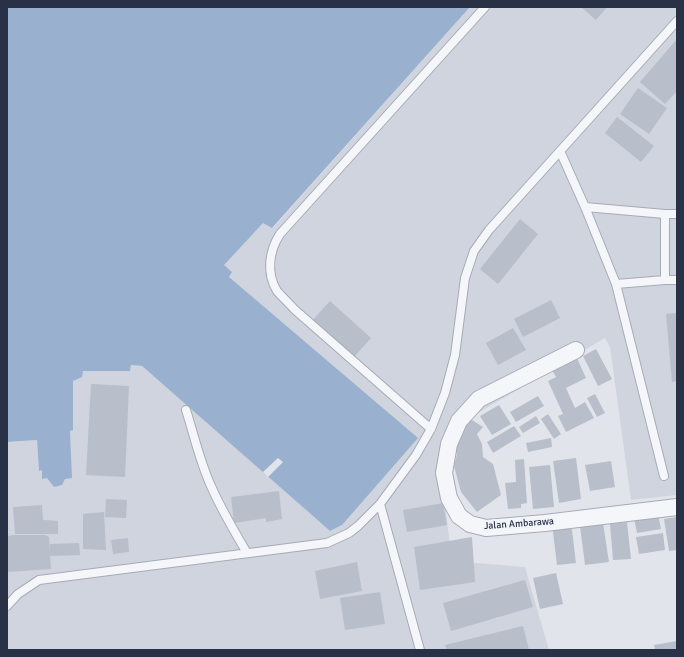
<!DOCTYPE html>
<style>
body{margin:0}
#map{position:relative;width:684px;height:657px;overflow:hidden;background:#e1e5eb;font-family:Signika,sans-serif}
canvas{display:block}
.frame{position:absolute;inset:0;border:8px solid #283145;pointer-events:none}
</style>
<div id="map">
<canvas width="684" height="657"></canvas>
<div class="frame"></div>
</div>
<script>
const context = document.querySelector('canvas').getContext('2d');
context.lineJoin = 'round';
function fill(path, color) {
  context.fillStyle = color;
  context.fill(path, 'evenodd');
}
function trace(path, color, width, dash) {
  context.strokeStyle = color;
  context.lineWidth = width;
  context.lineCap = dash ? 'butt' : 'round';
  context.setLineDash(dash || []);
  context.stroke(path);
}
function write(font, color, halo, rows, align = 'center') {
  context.font = font + ' Signika,sans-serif';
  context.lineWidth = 4;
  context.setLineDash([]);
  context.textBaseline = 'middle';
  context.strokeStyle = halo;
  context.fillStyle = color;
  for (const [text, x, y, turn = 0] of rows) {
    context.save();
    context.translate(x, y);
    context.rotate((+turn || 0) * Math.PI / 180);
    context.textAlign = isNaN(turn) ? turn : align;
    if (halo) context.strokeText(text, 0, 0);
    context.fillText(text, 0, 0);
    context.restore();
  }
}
fill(new Path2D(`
 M470 7H677V495L631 500 610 347 605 338 456 426 439 456 452 561 525 567 549 650H7V442L37 440 39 470 42 469 47 478H71L70 430 73 429V381L83 371H130L131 365 142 366 330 531 342 525 229 277 232 272 223 265 263 222 273 228Z`), '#cfd4de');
fill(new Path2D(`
 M7 7H470L272 228 263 223 224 265 232 272 229 277 418 438 342 525 330 531 142 366 131 365 130 371H83L82 377 73 381V430L70 431 72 478 65 479 62 485 54 487 47 478 42 479V470L39 471 37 440 7 442Z`), '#99b1cf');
fill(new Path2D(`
 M278 458 283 462 268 477 263 472Z`), '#e1e5eb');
fill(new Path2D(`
 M581 7H607L596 20Z
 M677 39V91L665 104 640 82Z
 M638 88 667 108 649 134 620 114Z
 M617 117 654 146 641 162 605 133Z
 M520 219 538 234 498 284 480 269Z
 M551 300 560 318 523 337 514 319Z
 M330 301 371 338 354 357 313 320Z
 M677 313V381L672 382 666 314Z
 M513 328 526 350 498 365 486 343Z
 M596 349 612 379 598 386 583 356Z
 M577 358 586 378 566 388 575 408 585 402 594 418 566 432 558 416 563 414 548 381 556 377 552 370Z
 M91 384 129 386 125 477 86 475Z
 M595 394 605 413 597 417 587 398Z
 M538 396 544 406 516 422 510 412Z
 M499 405 511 424 492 435 480 416Z
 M548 414 561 434 554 439 541 419Z
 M536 416 540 423 523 433 519 427Z
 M472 420 483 427 477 434 482 444 483 457 493 464 501 495 477 512 461 492 454 466 457 454 452 448 456 429Z
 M514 426 521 436 493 453 487 442Z
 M551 438 552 447 528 452 526 443Z
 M576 458 581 499 559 503 553 461Z
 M524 459 527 503 521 504V508L508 509 505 483 516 482 515 460Z
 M611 461 615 487 590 491 585 465Z
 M550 465 554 507 533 509 529 467Z
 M279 491 282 519 266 522V518L234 523 231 497Z
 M106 499 127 500 126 518 105 517Z
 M443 503 447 525 407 532 403 510Z
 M42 505 43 520 58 521V534H15L13 507Z
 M104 512 106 550 83 549V514Z
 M658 514 661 529 637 533 634 518Z
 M677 517V550L669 551 664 519Z
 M571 522 576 563 557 565 552 524Z
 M627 522 631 559 613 560 610 524Z
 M603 523 609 562 585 565 580 526Z
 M663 533 665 550 639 554 636 537Z
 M15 535H45L49 537 51 569 7 572V536Z
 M472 537 475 582 420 590 414 547Z
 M128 538 129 552 113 554 111 540Z
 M79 543 80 555 50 556V544Z
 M357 562 362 591 320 599 315 571Z
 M556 573 563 604 540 609 533 578Z
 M525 580 533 607 451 631 443 603Z
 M380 592 385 624 345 630 340 598Z
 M523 626 529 650H447L445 645Z
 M677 641V650H655L654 645Z`), '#b8beca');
const lane = new Path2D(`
 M560 151 585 207 616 284 665 280H677
 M585 207 665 214
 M665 280V214H677
 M616 284 664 476
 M186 410C194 435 200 462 211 486 221 509 234 531 247 553
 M431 429 294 309C289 303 282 297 277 291 266 273 269 251 280 234L485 7
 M380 504 420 650
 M7 606 18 594 39 580 327 543 349 533 358 526 380 504 416 455 431 429 445 393 455 355 465 278 474 251 489 230 677 21`);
const street = new Path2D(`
 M576 350 479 399 459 421 449 444 444 473 449 498 459 516 470 524 486 528 545 523 677 507`);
trace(lane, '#a6abb6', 10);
trace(street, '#a6abb6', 18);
trace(lane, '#f5f6f9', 8);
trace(street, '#f5f6f9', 16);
write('10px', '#283145', '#f1f4f8', [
 ["Jalan Ambarawa",519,524,-4]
]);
</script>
